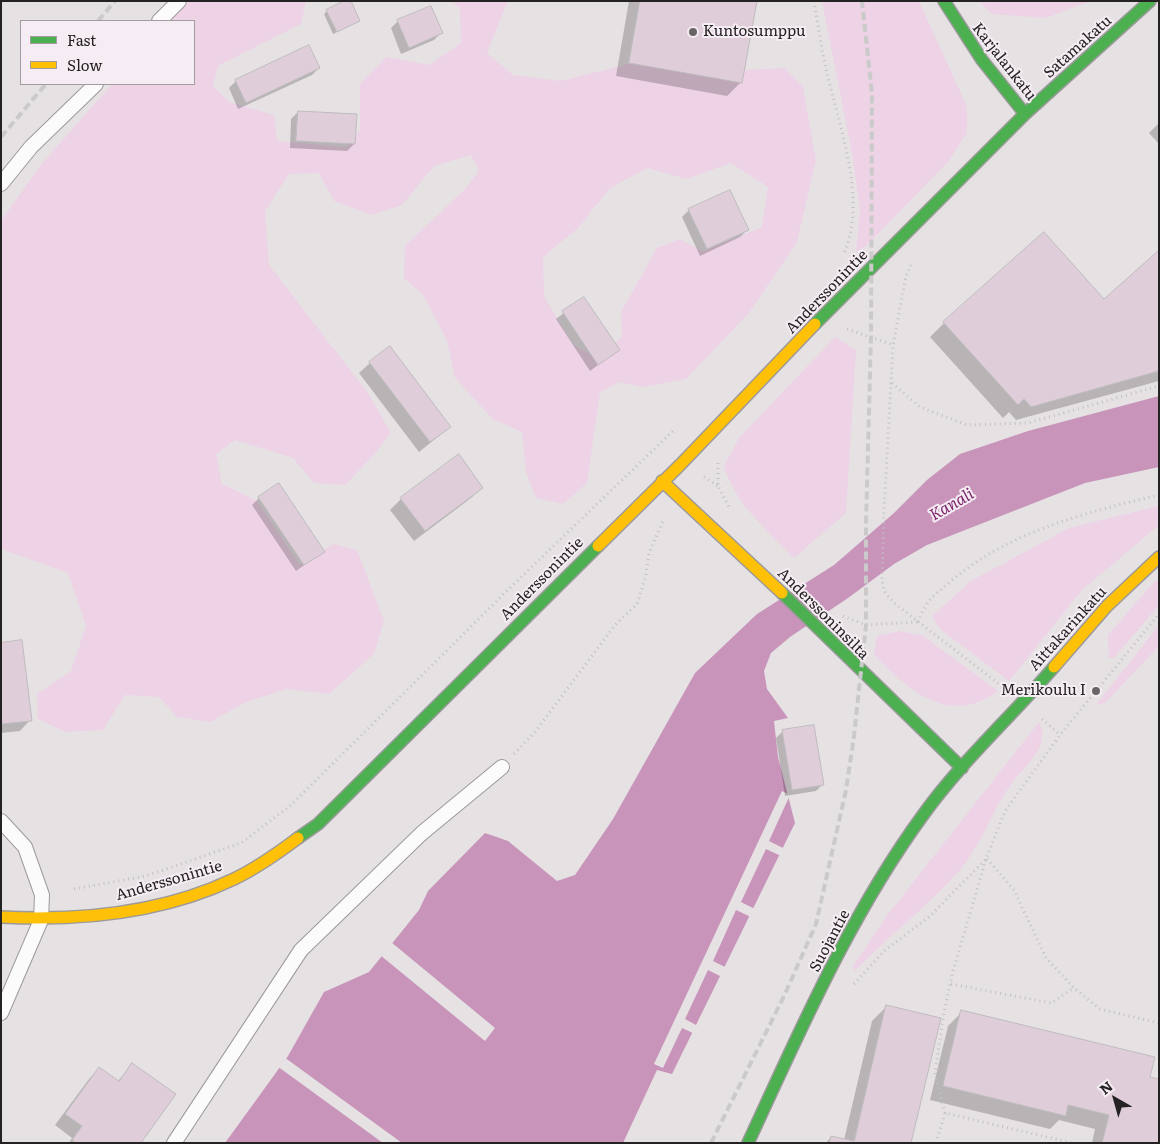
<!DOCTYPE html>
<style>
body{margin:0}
#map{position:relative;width:1160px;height:1144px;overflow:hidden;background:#e6e2e4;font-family:Literata,serif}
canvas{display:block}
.frame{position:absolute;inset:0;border:2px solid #252224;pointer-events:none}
.legend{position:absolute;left:20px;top:20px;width:175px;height:65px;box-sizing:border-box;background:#f5edf3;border:1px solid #a29ca0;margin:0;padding:6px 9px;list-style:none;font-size:15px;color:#252224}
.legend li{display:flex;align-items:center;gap:10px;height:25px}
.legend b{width:25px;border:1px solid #a29ca0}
.north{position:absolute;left:1090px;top:1074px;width:50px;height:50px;-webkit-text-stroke:4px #f5edf3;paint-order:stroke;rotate:322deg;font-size:14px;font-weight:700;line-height:20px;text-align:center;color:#252224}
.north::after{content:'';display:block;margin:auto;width:18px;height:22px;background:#252224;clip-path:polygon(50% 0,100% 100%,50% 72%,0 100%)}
</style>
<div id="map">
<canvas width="1160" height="1144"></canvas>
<div class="frame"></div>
<ul class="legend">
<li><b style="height:6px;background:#4caf50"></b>Fast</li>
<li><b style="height:6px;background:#ffc107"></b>Slow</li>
</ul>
<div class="north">N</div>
</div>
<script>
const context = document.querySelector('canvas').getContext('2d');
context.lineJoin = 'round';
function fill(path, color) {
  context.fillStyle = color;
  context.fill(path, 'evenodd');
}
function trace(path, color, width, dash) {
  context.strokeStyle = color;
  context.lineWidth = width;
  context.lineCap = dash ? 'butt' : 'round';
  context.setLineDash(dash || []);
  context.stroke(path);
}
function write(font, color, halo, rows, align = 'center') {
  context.font = font + ' Literata,serif';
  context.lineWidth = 4;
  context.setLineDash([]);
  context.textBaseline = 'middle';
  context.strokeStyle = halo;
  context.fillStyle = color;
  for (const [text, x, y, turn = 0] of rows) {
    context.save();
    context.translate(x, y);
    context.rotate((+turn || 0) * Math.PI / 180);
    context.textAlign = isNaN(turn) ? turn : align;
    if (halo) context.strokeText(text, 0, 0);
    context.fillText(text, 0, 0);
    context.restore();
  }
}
fill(new Path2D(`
 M189 1H306L301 24 218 66 213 86 229 102 274 115 277 141 346 147 360 130V84L387 57 429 65 461 43 460 8 451 1H508L487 53 513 75 560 81 637 62 732 80 746 70 784 68 803 87 816 160 797 242 749 313 686 379 642 387 620 382 600 392 587 483 563 504 536 498 526 472 522 432 493 419 455 378 447 340 423 295 404 278 405 246 465 189 479 171 471 155 434 166 402 205 372 215 334 201 319 173 289 174 265 211 269 265 368 393 391 433 377 451 345 485 314 483 293 458 235 440 216 454 222 484 257 501 300 565 333 544 357 550 384 621 374 654 329 694 287 689 246 702 211 722 177 717 159 697 125 695 103 730 66 732 38 719 37 694 71 671 86 626 68 573 1 549V221L40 166 112 84H194V21H170ZM731 163 768 187 762 227 702 251 680 239 657 248 621 312 622 337 599 358 573 345 544 296 543 257 577 229 610 188 648 168 686 179Z
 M822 1H919L967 107V133L948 162 867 245 856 252 860 210 853 159Z
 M979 1H1091L1046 18 992 14Z
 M835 337 856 350 846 513 794 558C767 530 735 504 724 466L739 438Z
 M1159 506V525L1082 590 1009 681 940 629 932 616 971 581 1069 528Z
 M1159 580V605L1114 658H1109L1108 635 1155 581Z
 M1159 625V646L1105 703 1096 705Z
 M900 631 923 636 998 691C948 727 909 691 874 654L877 636Z
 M1039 722C1052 746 1025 765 1012 783 992 810 982 845 959 871 927 907 888 936 855 971L853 966 886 917Z`), '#eed2e6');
fill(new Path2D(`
 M1159 396V467L1085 483 927 545 894 564 848 598 790 637 771 653 764 671 767 689 788 718 774 721 778 757 795 823 672 1074 657 1070 623 1143H225L288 1056 324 992 369 972 419 910 428 891 485 833 508 841 557 881 575 875 613 819 695 673 757 614 834 565 894 513 927 480 960 454 1028 431Z`), '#c894ba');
fill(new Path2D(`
 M782 791 790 795 769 841 785 849 781 856 766 849 741 902 755 909 751 917 736 910 713 961 727 968 722 977 708 970 685 1019 698 1026 695 1034 682 1028 663 1068 654 1064Z
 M391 942 495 1028 485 1041 380 955Z
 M284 1057 402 1143H383L277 1066Z`), '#e6e2e4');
fill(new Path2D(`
 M629 1H755L741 82 727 96 616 76Z
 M327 11 359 21 333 34 324 14Z
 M398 21 441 33 434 40 401 54 391 28Z
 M319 68 312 75 238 109 229 88 236 81Z
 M298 112 354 144 347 151 290 148 291 119Z
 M1159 123V144L1149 133Z
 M689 210 747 230 740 237 700 256 682 217Z
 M1159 252V381L1016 420 1009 412 1003 418 930 337 944 323 1104 301Z
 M583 298 618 350 590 371 556 319Z
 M370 363 450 427 419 452 359 373Z
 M458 456 482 488 471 498 414 541 390 510 401 499Z
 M259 498 324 551 296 571 252 505Z
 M1 644 30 720 20 731 1 733Z
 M783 731 823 784 816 791 785 796 776 738Z
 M886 1007 910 1143H826L831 1137 844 1140 872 1021Z
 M962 1012 1149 1078 1159 1143H1092L1095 1129 1059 1120 1050 1129 930 1100 948 1026Z
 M133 1064 139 1143H69L72 1138 55 1125 89 1079 99 1069 117 1082Z`), '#0003');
const building = new Path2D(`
 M344 1H351L360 21 337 32 326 10Z
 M640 1H757L742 83 629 63Z
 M431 6 443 33 409 48 397 20Z
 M309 45 320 68 246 103 235 80Z
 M298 111 357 114 355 144 296 141Z
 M730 190 749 230 707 249 688 209Z
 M1044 232 1104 299 1159 250V371L1031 407 1024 399 1018 405 943 322Z
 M584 297 620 350 598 365 562 311Z
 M390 346 451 427 430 442 369 362Z
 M459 454 483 488 425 531 400 498Z
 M279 483 325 552 304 565 258 497Z
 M22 640 32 721 1 724V643Z
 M814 725 824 785 792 790 782 730Z
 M886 1005 941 1018 911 1143H829L831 1136 854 1141Z
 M961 1010 1155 1057 1150 1077 1159 1079V1143H1102L1109 1115 1068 1105 1066 1116 943 1086Z
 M132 1063 176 1094 141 1143H76L72 1140 82 1126 65 1114 99 1067 119 1081Z`);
fill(building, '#dfceda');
trace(building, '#bebbbd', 1);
const lane = new Path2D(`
 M159 21 179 1
 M1 184 31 147 96 84
 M1 821 25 847 42 895 41 920 1 1013
 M174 1143 301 950 422 833 502 767`);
const fast = new Path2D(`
 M944 1 982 60 1025 114
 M815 324 1025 114 1150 1
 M782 593 962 768
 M298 838 318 824 598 546
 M748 1143C800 1031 850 915 923 815 961 762 1011 717 1054 667`);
const slow = new Path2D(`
 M662 481 782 593
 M598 546 681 464 815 324
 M1054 667 1107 606 1159 557
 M1 917C78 921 163 913 234 879 257 868 278 853 298 838`);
trace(lane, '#9c999b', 16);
trace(fast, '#9c999b', 14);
trace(slow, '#9c999b', 14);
trace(new Path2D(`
 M814 1C818 24 821 47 826 69 838 123 869 203 843 255
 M911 265 906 276 893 345 884 511 882 580 884 591 894 603 1004 688
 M847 329 893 345
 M892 383 920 407 967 425 1028 423 1159 386
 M718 463V486L729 507
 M704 477 718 486
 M843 616 866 625 917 622
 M918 622C927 599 932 597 950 582 1009 531 1085 513 1159 495
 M1042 719 1060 735
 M514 754 535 732 615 625 637 604 646 576 649 553 664 519
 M987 859 1014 890 1046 958 1074 988 1100 1009 1159 1023
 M74 889 146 876 241 843 291 805 517 581 673 431
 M854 984 884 951 929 917 986 859 1005 811 1060 735 1159 614
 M951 984 1051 1003 1074 988
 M945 1113 935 1073 944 1012 953 971 986 859
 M936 1143 945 1113 1072 1143`), '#c2c1c2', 3, [1, 4]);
trace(lane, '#fbfbfb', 14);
trace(fast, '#4caf50', 11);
trace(slow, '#ffc107', 11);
trace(new Path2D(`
 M98 21 115 1
 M1 137 46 84
 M711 1143 785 994 816 924 846 790 854 736 866 625V523L871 337 872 94 862 1`), '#cbcaca', 4, [8, 4]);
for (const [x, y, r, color] of [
 [693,32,5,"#696567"],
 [1096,691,5,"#696567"]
]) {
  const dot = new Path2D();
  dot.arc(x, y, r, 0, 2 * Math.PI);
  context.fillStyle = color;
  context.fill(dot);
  trace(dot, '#f5edf3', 2);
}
write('15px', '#252224', '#f5edf3', [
 ["Kuntosumppu",703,32],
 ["Merikoulu I",1086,691,"right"]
], 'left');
write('15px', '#252224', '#f5edf3', [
 ["Satamakatu",1078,47,-42],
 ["Karjalankatu",1004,62,52],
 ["Anderssonintie",827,292,-46],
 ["Anderssonintie",542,579,-45],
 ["Anderssoninsilta",823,614,45],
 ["Aittakarinkatu",1068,629,-48],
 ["Anderssonintie",169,881,-16],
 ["Suojantie",830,941,-62]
]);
write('italic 16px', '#7c256a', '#f5edf3', [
 ["Kanali",952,505,-30]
]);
</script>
